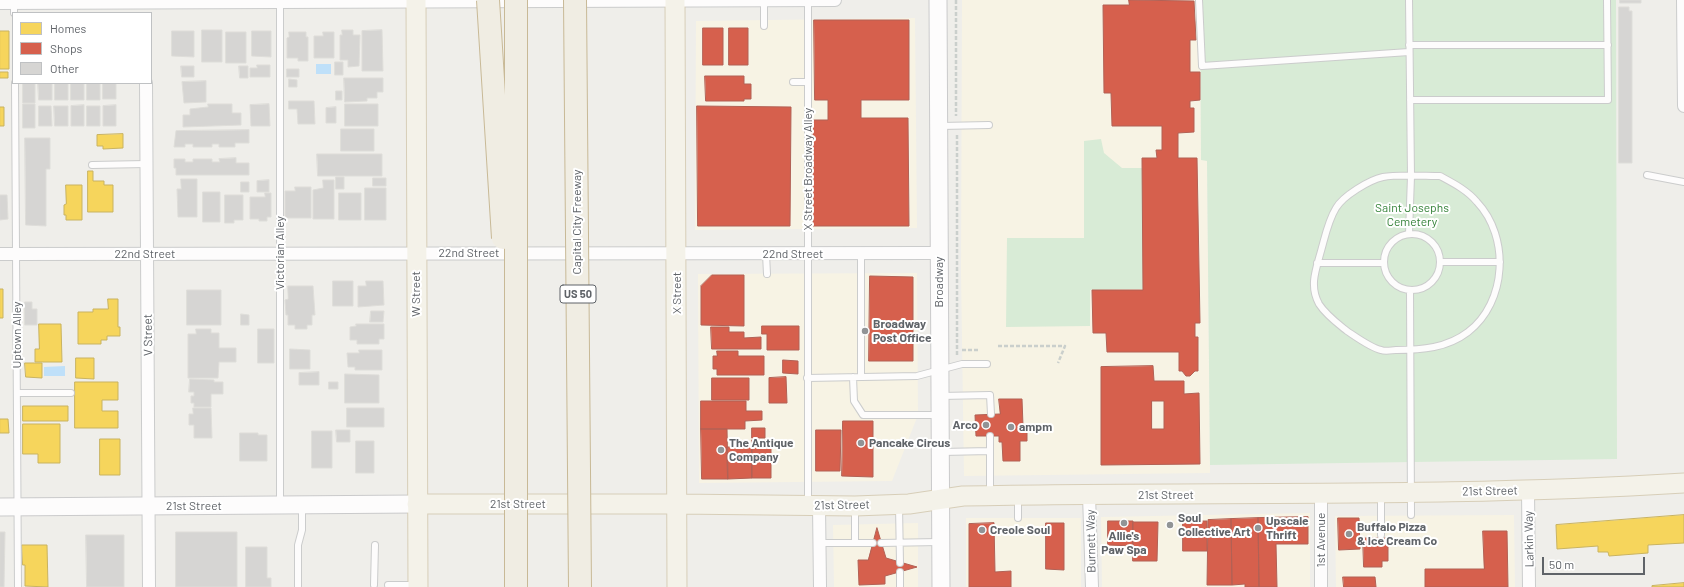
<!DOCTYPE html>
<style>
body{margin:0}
#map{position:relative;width:1684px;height:587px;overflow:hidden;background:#efeeea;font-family:Barlow,sans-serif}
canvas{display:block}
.legend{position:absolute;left:12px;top:12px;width:140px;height:72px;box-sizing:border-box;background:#fff;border:1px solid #bfc1c3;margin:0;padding:5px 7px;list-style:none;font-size:12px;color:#5f6368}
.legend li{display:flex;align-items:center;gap:8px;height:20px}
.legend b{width:20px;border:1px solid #bfc1c3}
.scale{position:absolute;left:1542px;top:557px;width:103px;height:18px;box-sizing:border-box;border:2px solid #5f6368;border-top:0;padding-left:5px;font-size:12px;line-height:14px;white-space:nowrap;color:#5f6368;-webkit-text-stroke:3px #fff;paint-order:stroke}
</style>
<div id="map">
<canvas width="1684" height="587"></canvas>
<ul class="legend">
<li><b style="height:11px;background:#f6d55c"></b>Homes</li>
<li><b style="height:11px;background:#d6604d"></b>Shops</li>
<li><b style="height:11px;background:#d6d5d3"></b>Other</li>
</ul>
<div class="scale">50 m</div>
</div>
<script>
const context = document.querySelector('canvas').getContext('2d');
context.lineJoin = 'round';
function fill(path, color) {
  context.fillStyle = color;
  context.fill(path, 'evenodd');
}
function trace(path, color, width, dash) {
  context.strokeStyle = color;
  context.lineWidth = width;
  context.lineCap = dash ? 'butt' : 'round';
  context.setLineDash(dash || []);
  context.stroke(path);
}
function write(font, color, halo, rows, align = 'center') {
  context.font = font + ' Barlow,sans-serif';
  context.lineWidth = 4;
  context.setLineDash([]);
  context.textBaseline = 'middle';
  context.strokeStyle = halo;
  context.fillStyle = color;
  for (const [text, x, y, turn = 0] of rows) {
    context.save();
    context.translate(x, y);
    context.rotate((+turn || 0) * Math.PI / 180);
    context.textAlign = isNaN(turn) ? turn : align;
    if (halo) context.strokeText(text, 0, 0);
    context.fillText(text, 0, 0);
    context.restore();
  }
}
fill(new Path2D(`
 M962 0H1200L1201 160H1207L1210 473 964 476 961 272Z
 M915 18 917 228 695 230 696 21Z
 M917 273 918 415 892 481 699 483 698 274Z
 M1310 513V587H1102L1101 517Z
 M1514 515 1515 587H1336L1335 516Z
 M966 518H1081V587H966Z
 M918 523V587H834L833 525Z`), '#f7f3e4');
fill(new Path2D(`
 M1200 0H1616L1617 459 1210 465 1207 161 1201 160Z
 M1101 139 1104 153 1122 168H1143L1144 289 1090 290V326L1006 327 1007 238H1084V141Z`), '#d8ebd6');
fill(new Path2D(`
 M316 64H331V74H316Z
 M65 366V376H44V367Z`), '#bfe0f9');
const homes = new Path2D(`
 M0 31H9V69H0Z
 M0 72H8V78H0Z
 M0 107H4V126H0Z
 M123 134V148L103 149V146H97V135Z
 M88 171H93V181H104V185H113V212H88Z
 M66 185H82V220H66V215H64V205L66 204Z
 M0 289H3V318H0Z
 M108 299H118V327H120V336H107V340H101V344H78V312H93V309H108Z
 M39 324H61L62 362H35V349H39Z
 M76 358H94V379L76 378Z
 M25 363H42V378L26 377Z
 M75 382H118V400H102V411H118V428H75Z
 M23 406H68V421H23Z
 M0 419H8L9 433H0Z
 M23 424H60V463H38V454H23Z
 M100 439H120V475H100Z
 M1684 515V543L1648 545V553L1609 556 1608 552H1598V546L1557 549 1556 525Z
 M22 545H47L48 587 25 586V565H23Z
 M1684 583V587H1652V586Z`);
fill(homes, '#f6d55c');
trace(homes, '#c9b360', 1);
const shops = new Path2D(`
 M1129 0 1194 1 1196 40H1190V72H1200V100L1190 101V108H1194V132L1178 133V158H1197L1200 323H1195V337H1198V371H1195L1190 376H1186L1182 371H1179V352H1107L1106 333H1093L1092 290H1143L1142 158H1157L1156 150H1162V126H1112L1111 93H1104L1103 5H1129Z
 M814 20H909V100H861V118H908L909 226H813V120H828V100H815Z
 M703 28H723V65H703Z
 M729 28H748V65H729Z
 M705 76H744V84H751V99H744V101H706Z
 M697 106 791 107 790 226H698Z
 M712 275H744V326L701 325V286Z
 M870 276 913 277V361H869Z
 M762 326H799V350H767V334H762Z
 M711 327H729V332H744V338L761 337V349H712Z
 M717 351H738V356H764V375H717V369H713V356H717Z
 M783 360 798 361V374L783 373Z
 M1153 366 1154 381H1184V394L1199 393 1200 464 1101 465V367ZM1152 401H1164V429H1152Z
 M786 377 787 403H769V378Z
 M712 378H749V400H712Z
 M999 399H1022L1023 426H1027V441H1020V461H1003L1002 442H999V436H976L975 415 1000 414Z
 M701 401H746V411H762V420L745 421V429H701Z
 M843 421H873V477L842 476Z
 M752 428H765V438H752Z
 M701 429H727L728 479H702Z
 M816 430H841L840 471H816Z
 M752 440H771V478H752Z
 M727 447H752V478L728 479Z
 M1308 517V544H1276L1277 587H1259L1258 518Z
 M1258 518 1259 587H1245V584L1232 585 1231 519Z
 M1338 518H1359L1360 549 1339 550Z
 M1231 519 1232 585H1207L1208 520Z
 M1108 521H1133V546L1108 545Z
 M1183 521H1207V551H1183Z
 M1133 522H1158L1157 561H1133Z
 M994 523 995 572 1011 571V587H969V524Z
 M1046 523H1064V570L1046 569Z
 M877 528 886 558 917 567 885 576V584L859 585 858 560H868Z
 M1483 531H1507L1508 587H1425V569H1484Z
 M1363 538H1388V561H1382V567H1364Z
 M1343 577H1375L1376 587H1344Z`);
fill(shops, '#d6604d');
trace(shops, '#b26155', 1);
const building = new Path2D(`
 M1620 0H1641V3H1620Z
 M1619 7H1629V11H1632V163H1619Z
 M202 30H222V62H202Z
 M342 30H353V35H360L359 66 348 67V60H340V35H342Z
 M382 30 383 71H362V31Z
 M172 31H194V57L172 56Z
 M252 31H271V57L252 56Z
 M226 32H246V63H226Z
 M289 32H306V37H308V61H298V58H287V38L289 37Z
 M323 32H334V58H314V36H323Z
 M335 62H343V75H335Z
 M257 65H270V77H250V68H257Z
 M181 66H194V77H182Z
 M239 66H248V78H240Z
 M287 69H299V77H287Z
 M344 78H383V92H377V98H367V101L345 102Z
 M289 79 297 80V87H289Z
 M206 81V102L184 103 182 82Z
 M23 83H35V103H23Z
 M38 83H52V100H39Z
 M55 83H68V100H55Z
 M71 83H84V100H71Z
 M87 83H100V100H87Z
 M103 83H116V99H103Z
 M336 91H342V100H336Z
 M289 101H314L315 124H298L297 109H289Z
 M23 104H35V128H23Z
 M208 104H232V113H241V125L183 127V115H190V109L208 107Z
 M269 104 270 126H251L250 105Z
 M345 104H378V126H345Z
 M84 105V126H71V106Z
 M116 105V126H103V106Z
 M39 106H51L52 126H39Z
 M54 106H68V126H55Z
 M87 106H100V126H87Z
 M336 107V123H326V108Z
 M341 129H374V151H341Z
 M249 130V143H235V147H219V144H212V147H193V144H185V147H174L176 131Z
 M25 138H50V169H46V226L26 225Z
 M317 154H382V176H318Z
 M236 158V163H249V175H176V168H174V159H185V162H193V159H212V162H220L219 159Z
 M336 177H344V189H336Z
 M373 178H386V186H373Z
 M181 179H197V217H178L177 189H181Z
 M269 180V192H257V181Z
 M323 180H334V219H313V190L323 188Z
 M241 182H249V192H241Z
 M295 187H311V218H285V191H295Z
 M365 188H386V220H365Z
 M203 192H220V222H203Z
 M265 193H271V217H267V221H259V219H250V197H265Z
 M339 193H361V220H339Z
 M0 195H7L8 219 0 220Z
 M225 195H243V220H234V223H225Z
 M333 281H353V306H333Z
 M366 281H383L384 305 358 307V286H366Z
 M288 286H313L315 315H312V325H307V329H295V325H288V315H286L285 300 288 299Z
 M187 290H221V325H187Z
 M25 302H32V309H37V325H25Z
 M371 311H384L383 322H370Z
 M241 314 249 315V325H241Z
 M356 324H384V339H379V344H357V340H350V327L356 326Z
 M196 329H211V333H219V348H236V362H219L218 378H188V334H196Z
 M258 329H274V363H258Z
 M290 349 310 350V369H290Z
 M359 350H382V370H355V367H348L347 353H359Z
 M319 372V385H299V373Z
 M345 374 379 375V403H345Z
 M190 379 214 380V382H223V394H211V407H194V403H191V396H194V392H189Z
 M329 382H338V389H329Z
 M193 408H211L212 438H194V425H189V414H193Z
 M347 408H384V427H347Z
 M336 430H350V442H337Z
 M312 431H332V468H312Z
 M240 433H258V435H267V461H240Z
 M356 441H374V473H356Z
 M0 532H5L4 587H0Z
 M176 532H237V587H176Z
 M86 535H124V587H87Z
 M246 547H267V578H271V587H246Z`);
fill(building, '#d6d5d3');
trace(building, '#deddd9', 1);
const service = new Path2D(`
 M1199 0 1202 66 1409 52
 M1409 0 1411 176 1409 234
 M280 1V504
 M14 13V1
 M764 26V1
 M1409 45H1608
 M793 82H807
 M15 83 18 587
 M1410 100H1608L1607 0
 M941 126 989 125
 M92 165 146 164
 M1647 175 1684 182
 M1440 176C1453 183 1467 190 1477 202 1510 237 1507 302 1468 332 1447 348 1422 350 1396 350 1392 350 1386 352 1381 350 1371 348 1356 337 1347 331 1337 323 1326 315 1319 304 1309 286 1316 269 1321 251 1325 237 1328 221 1336 208 1343 196 1369 180 1383 177 1397 174 1425 176 1440 176Z
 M1384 262a28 28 0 1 1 56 0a28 28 0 1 1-56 0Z
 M766 254 767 274
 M861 254V377
 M1440 262H1500
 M1317 263H1383
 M1410 290 1411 515
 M853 377 854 401 863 415H938
 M807 378 917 376 962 364H987
 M18 393H71
 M941 396 990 395 991 414
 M942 452 990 451
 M990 494V436
 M1018 498V518
 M808 504V0
 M899 506 900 563
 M855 507V543H873
 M1381 535V494
 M820 543H855
 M881 543 939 542
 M900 572V587
 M374 585 375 545
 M388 585H417
 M298 586V545L302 530V506`);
const minor = new Path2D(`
 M1683 0 1684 106
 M0 3 835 0
 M146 83 149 587
 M0 254 939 253
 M1528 491 1529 587
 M1321 494V587
 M1089 495 1092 587
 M819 506 820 587`);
const secondary = new Path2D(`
 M938 0 941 587
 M0 507 417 504`);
const primary = new Path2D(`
 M416 0 418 587
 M675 0 677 587
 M417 504H677L855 506 909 504 963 496C1204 491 1444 498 1684 483`);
trace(service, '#cbcccc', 8);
trace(minor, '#cbcccc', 14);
trace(secondary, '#cacacb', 19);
trace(primary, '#d7ceb8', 21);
trace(new Path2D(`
 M956 0V116
 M957 135V356
 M998 346H1065L1058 363
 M962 350H979`), '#cacfcc', 2.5, [4, 2]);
trace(service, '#fdfcfc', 6);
trace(minor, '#fdfcfc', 12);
trace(secondary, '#fdfcfc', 17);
trace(primary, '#f4f2e9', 19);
const motorwayBridge = new Path2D(`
 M488 0 503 238
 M516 0V587
 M575 0 580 587`);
trace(motorwayBridge, '#c8b996', 24, []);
trace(motorwayBridge, '#f0ede3', 22);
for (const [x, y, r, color] of [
 [865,331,4,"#919496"],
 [986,425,4,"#919496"],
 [1011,427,4,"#919496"],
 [861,443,4,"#919496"],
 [721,450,4,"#919496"],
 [1124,523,4,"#919496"],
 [1170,525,4,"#919496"],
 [1258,528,4,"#919496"],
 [982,530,4,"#919496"],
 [1349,534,4,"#919496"]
]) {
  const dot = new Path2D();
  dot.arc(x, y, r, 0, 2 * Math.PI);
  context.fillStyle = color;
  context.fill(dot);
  trace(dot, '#fff', 1.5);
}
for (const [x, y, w] of [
 [578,294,36]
]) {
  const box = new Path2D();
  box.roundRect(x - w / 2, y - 9, w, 18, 3);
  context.fillStyle = '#fff';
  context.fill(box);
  trace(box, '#5f6368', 1);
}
write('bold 11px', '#5f6368', null, [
 ["US 50",578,294]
]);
write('12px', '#5f6368', '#fff', [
 ["X Street Broadway Alley",808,169,-90],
 ["Capital City Freeway",577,222,-90],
 ["Victorian Alley",280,253,-90],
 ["22nd Street",469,253],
 ["22nd Street",145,254],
 ["22nd Street",793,254],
 ["Broadway",939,282,-90],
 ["X Street",677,293,-90],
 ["W Street",416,294,-90],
 ["Uptown Alley",17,335,-90],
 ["V Street",148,335,-91],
 ["21st Street",1490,491,-1],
 ["21st Street",1166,495],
 ["21st Street",518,504],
 ["21st Street",842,505,-1],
 ["21st Street",194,506],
 ["Larkin Way",1529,539,-91],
 ["1st Avenue",1321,540,-90],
 ["Burnett Way",1091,541,-91]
]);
write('12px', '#348238', '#fff', [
 ["Saint Josephs",1412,208],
 ["Cemetery",1412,222]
]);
write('bold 12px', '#5f6368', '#fff', [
 ["Broadway",873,324],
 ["Post Office",873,338],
 ["Arco",978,425,"right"],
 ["ampm",1019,427],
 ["The Antique",729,443],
 ["Company",729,457],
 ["Pancake Circus",869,443],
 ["Soul",1178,518],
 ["Collective Art",1178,532],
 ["Upscale",1266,521],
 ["Thrift",1266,535],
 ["Buffalo Pizza",1357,527],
 ["& Ice Cream Co",1357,541],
 ["Creole Soul",990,530],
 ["Allie's",1124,536,"center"],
 ["Paw Spa",1124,550,"center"]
], 'left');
</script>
